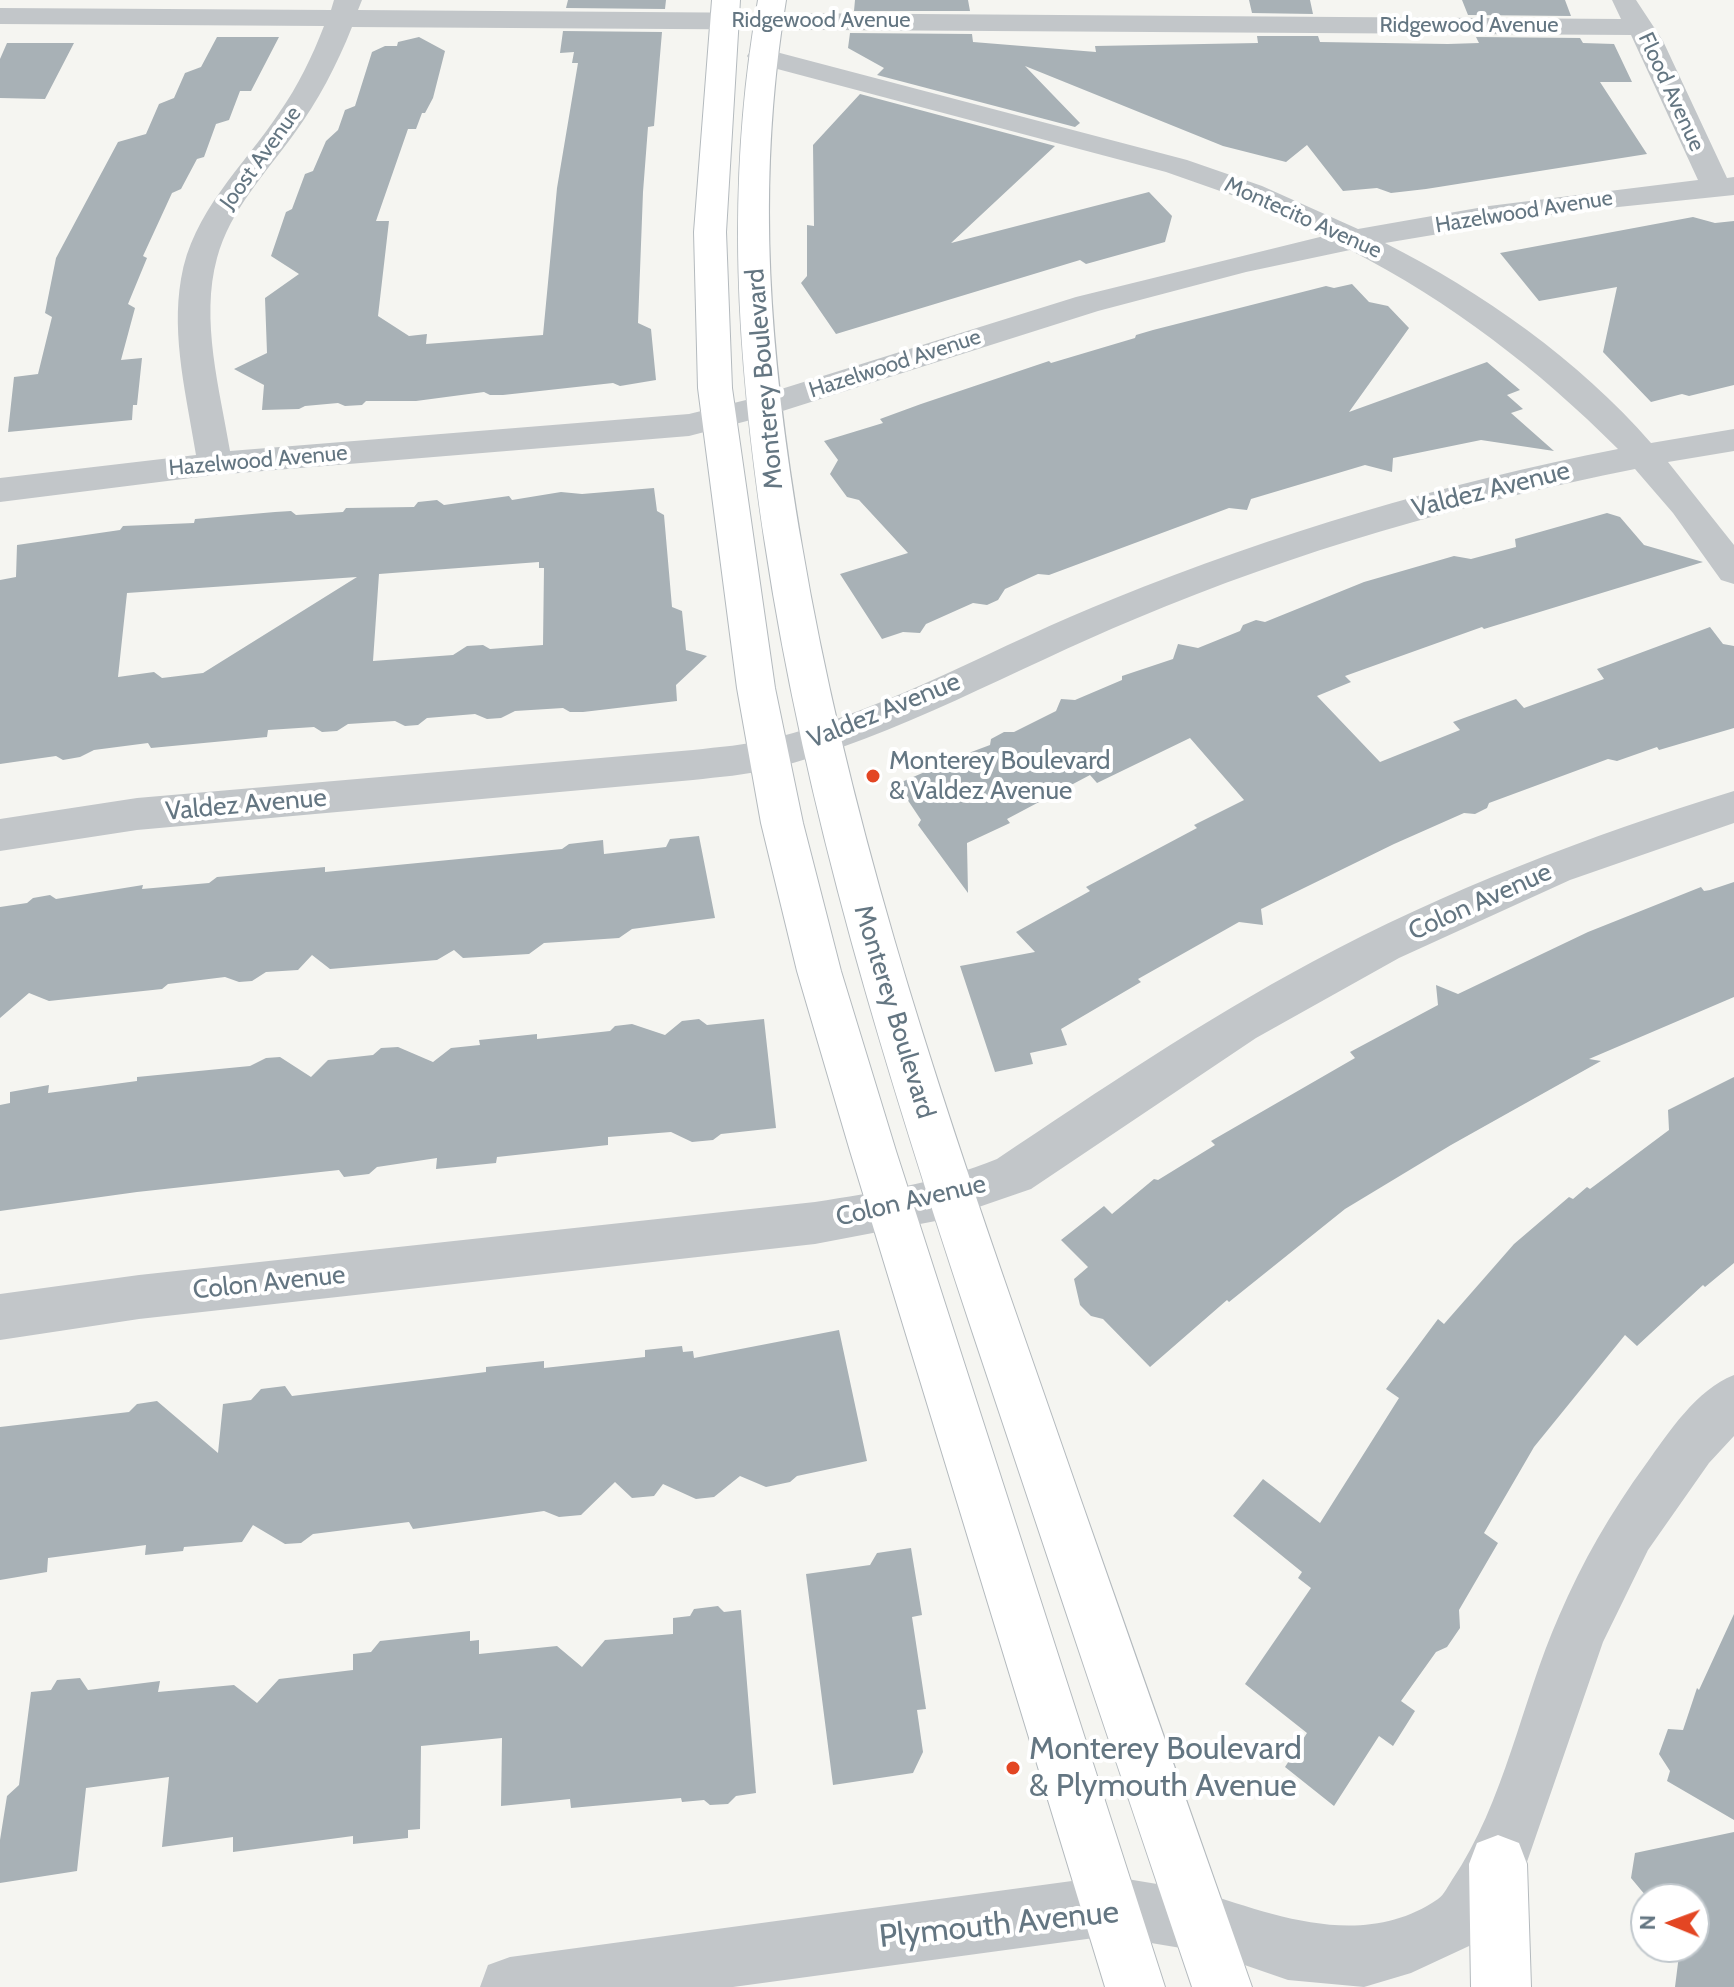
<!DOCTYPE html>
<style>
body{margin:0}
#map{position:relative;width:1734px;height:1987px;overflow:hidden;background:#f5f5f1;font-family:Cabin,sans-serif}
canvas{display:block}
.north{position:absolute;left:1630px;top:1883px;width:80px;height:80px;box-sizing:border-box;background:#fff;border:2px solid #c1c8cd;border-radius:50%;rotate:271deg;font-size:22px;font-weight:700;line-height:32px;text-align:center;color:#647682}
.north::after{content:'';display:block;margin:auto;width:28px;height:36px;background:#e34623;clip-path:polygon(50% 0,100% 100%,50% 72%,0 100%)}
</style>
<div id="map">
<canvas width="1734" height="1987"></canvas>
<div class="north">N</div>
</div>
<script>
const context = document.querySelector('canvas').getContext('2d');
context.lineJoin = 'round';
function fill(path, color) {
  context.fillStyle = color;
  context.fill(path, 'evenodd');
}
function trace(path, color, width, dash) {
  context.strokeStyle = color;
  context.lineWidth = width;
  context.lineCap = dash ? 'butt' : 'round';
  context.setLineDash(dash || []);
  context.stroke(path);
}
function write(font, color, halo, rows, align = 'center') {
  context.font = font + ' Cabin,sans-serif';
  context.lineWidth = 8;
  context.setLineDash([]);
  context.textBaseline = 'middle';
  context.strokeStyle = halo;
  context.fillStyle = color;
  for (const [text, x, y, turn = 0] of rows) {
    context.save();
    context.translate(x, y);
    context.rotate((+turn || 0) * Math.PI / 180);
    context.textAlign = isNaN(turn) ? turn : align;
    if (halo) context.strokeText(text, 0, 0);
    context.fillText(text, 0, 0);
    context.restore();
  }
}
fill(new Path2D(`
 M568 0H666L665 9 566 8Z
 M855 0H968L970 11H854Z
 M1249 0H1310L1313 14 1252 13Z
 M1462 0H1565L1571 16 1468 15Z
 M563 31 662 32 654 126 648 127 643 192 638 323 651 329 656 380 620 386 613 383 503 395H490L484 392 416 401H366L362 405 345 406 338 403 305 406 299 409 262 410 264 385 234 369 267 353 265 298 299 274 271 256 286 212 292 209 305 174 313 171 326 141 338 130 345 110 355 106 372 52 385 46H397L398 42 419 37 445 51 433 98 425 113H422L416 129H408L376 221H389L378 316 409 336 427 334 426 344 543 335 557 188 578 63H572L574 52 560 53Z
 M850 33 972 34 973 42 1096 52 1095 46 1258 43 1257 36H1318L1320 42 1448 44 1479 43 1476 37 1580 38 1583 43 1614 44 1632 82H1600L1647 154 1426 189 1391 193 1377 188 1343 191 1307 145 1286 162 1223 146 1025 66 1080 123 1075 127 877 75 884 68 848 48Z
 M217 37H279L251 91H240L229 120 216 124 204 157 197 159 181 189 172 193 143 256 147 258 128 304 135 308 121 360 142 358 137 405H133L132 420 8 432 14 377 38 374 52 317 45 313 56 258 118 142 146 134 159 104 174 98 185 73 201 67Z
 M7 43H74L45 99 0 98V59Z
 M860 94 1055 146 951 243 1149 192 1172 216 1165 242 1086 264 1080 260 836 334 801 283 807 276V225L814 226 813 145Z
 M1693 217 1715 223 1734 221V385L1689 396 1682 394 1651 402 1603 352 1617 287 1539 301 1500 253Z
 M1352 284 1369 302 1388 306 1409 328 1349 412 1487 362 1520 390 1507 395 1523 409 1511 413 1554 451 1481 440 1393 458 1392 472 1365 465 1251 499 1247 510 1229 508 1049 575 1038 574 1005 589 998 600 987 605 973 603 926 624 920 633 903 632 882 639 840 574 908 553 859 500 847 497 830 474 838 460 824 441 883 423 880 419 921 404 1049 361 1051 363 1135 338 1136 335 1153 330 1326 286 1334 288Z
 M654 488 657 511 664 515 672 607 682 611 686 650 707 656 676 685 677 701 583 712H570L563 708 515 711 501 718 487 719 475 714 427 718 418 725 405 726 395 721 348 724 337 731 322 732 314 727 268 730 267 737 151 748 148 743 94 750 80 757 63 760 56 756 0 764V580L16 577 17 545 120 530 123 526 194 523 195 519 275 512 291 511 296 515 343 512 346 508 414 507 418 502 437 500 444 505 509 496 512 500 561 492 582 494ZM539 562V568H544L543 645 490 649 483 645 467 646 453 655 373 661 379 574ZM357 577 203 673 162 678 154 672 118 677 127 593Z
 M1607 513 1620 517 1644 545 1703 562 1484 629 1482 627 1345 676 1351 682 1317 696 1380 762 1460 730 1453 722 1516 699 1524 708 1604 679 1597 669 1710 627 1723 644 1734 646V728L1659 750 1657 747 1617 761 1608 759 1489 803 1487 808 1475 814 1464 813 1394 844 1261 909 1263 925 1239 922 1138 979 1141 982 1061 1029 1067 1045 1030 1053 1033 1064 995 1072 960 966 1035 952 1016 932 1090 891 1086 887 1197 828 1194 825 1244 800 1190 738 1097 783 1090 775 1007 819 1010 823 967 843 968 893 918 825 921 820 897 784 927 771 931 757 950 760 990 745 991 739 1004 732H1014L1056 711 1061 699 1075 700 1122 680V676L1173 659 1178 644 1198 648 1240 631 1243 625 1256 620 1265 622 1364 582 1454 556 1471 559 1516 547 1515 539Z
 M699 836 715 918 632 929 619 938 544 943 529 954 463 958 454 950 437 960 330 969 312 955 298 970 266 972 252 981 239 982 225 977 168 984 162 989 49 1001 29 993 0 1018V907L27 903 33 898 50 895 56 899 143 885 142 889 209 883 217 877 325 867V872L562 849 569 844 603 840 604 854 666 847 670 839Z
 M1734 882V997L1589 1059 1601 1061 1451 1145 1345 1209 1229 1302 1227 1300 1150 1367 1103 1319 1091 1316 1080 1305 1074 1279 1088 1267 1061 1240 1104 1206 1112 1214 1154 1179 1158 1180 1215 1145 1211 1141 1355 1058 1350 1052 1438 1005 1436 985 1458 994 1588 932 1701 887 1704 891 1710 890Z
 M699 1019 707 1025 764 1019 776 1128 721 1134 713 1140 692 1142 671 1132 608 1137V1145L497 1157 496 1163 436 1169 437 1158 377 1167 369 1174 344 1177 339 1170 137 1192 0 1211V1105L10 1103V1092L49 1085 48 1093 137 1081V1077L250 1066 266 1058 280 1057 311 1077 328 1060 373 1055 381 1048 398 1047 433 1062 451 1048 480 1045 479 1040 537 1034V1039L610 1031 615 1026 632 1024 665 1035 682 1021Z
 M1734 1077V1263L1705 1287 1703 1285 1637 1346 1625 1335 1534 1447 1484 1533 1498 1543 1459 1610 1460 1628 1447 1647 1436 1652 1401 1701 1415 1711 1393 1746 1379 1736 1334 1806 1285 1767 1307 1733 1245 1684 1311 1588 1298 1578 1302 1572 1233 1516 1263 1479 1320 1523 1399 1398 1386 1389 1438 1319 1444 1324 1514 1244 1569 1197 1573 1199 1587 1187 1590 1189 1669 1130 1668 1110Z
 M839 1330 867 1461 797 1476 790 1482 766 1487 740 1476 714 1497 696 1499 663 1484 654 1496 632 1498 615 1482 581 1515 559 1517 544 1511 413 1529 409 1522 313 1534 301 1543 285 1544 253 1525 242 1542 184 1547 183 1551 145 1555 146 1545 48 1558 47 1572 0 1580V1427L129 1412 137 1404 157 1401 218 1453 223 1404 251 1400 261 1389 285 1386 292 1396 486 1372V1367L544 1361V1368L645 1357V1350L682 1346 683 1352 693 1351 694 1358Z
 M911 1548 922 1615 912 1617 926 1709 917 1710 923 1752 913 1773 833 1785 806 1574 870 1565 877 1553Z
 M718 1606 724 1612 741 1610 756 1793 736 1796 728 1804 710 1805 704 1800 682 1802 681 1798 571 1808 570 1799 501 1806 502 1738 421 1746 420 1829 408 1830V1838L353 1844V1836L233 1852V1837L162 1847 169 1777 86 1788 77 1871 0 1883V1840L7 1796 19 1785 31 1692 51 1690 57 1680 80 1678 88 1690 160 1681 158 1692 234 1685 257 1703 279 1679 353 1670V1654L371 1652 380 1641 470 1631V1641L479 1640V1654L557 1646 582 1667 605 1640 673 1634V1618L690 1616 694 1609Z
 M1734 1614V1820L1667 1781 1670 1771 1659 1754 1668 1729 1683 1730 1697 1688 1699 1690Z
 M1734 1832V1987H1675L1680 1947H1694V1899H1646V1921L1642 1919 1646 1896 1631 1878 1635 1853Z`), '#a8b1b6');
const secondary = new Path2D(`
 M712 0H740L726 232 732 388 775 688 803 823 841 971 896 1151 1165 1987H1105L850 1151 797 971 761 823 737 688 698 388 694 232Z
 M758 0H786C755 189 770 358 802 546 847 813 930 1067 1019 1322 1096 1544 1174 1766 1252 1987H1192C1118 1768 1045 1550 972 1331 886 1071 806 816 765 544 737 357 725 187 758 0Z
 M1498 1835 1519 1843 1527 1864 1531 1987H1471L1469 1864 1477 1843Z`);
trace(secondary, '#b4babe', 2);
fill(new Path2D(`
 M334 0H362L358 10 1621 19 1612 0H1636L1663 41 1727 178 1734 177V195L1570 212 1385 243C1482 292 1579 360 1651 443L1734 429V451L1668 462 1734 545V584L1721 580 1673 513 1635 469C1464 503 1296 551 1135 619 1014 669 899 736 771 769 746 775 719 777 693 780L137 830 0 851V819L137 798 693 750C719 747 746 745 771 739 891 709 999 644 1113 599 1276 533 1445 483 1618 449 1538 369 1451 302 1350 250L1246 272 1098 311 770 415 689 436 215 475 0 502V478L196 455C187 398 171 337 181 279 192 212 243 167 279 113 298 86 312 57 324 26L0 24V8L331 10ZM352 27 1631 35 1698 180 1489 206 1358 229 1262 186 1187 160 761 48 751 50 747 56 751 62 1166 172 1240 198 1324 236 1076 297 746 400 689 414 230 451C220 390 200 320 217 258 230 210 266 173 294 134 318 101 337 65 352 27Z
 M1734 791V823L1570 880 1399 958 1256 1038 1031 1189 941 1220 815 1244 139 1319 0 1340V1294L139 1275 815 1202C877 1192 939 1183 997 1159 1100 1090 1202 1021 1312 962 1446 890 1588 836 1734 791Z
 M1734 1375V1436L1709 1463 1648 1550 1603 1642 1519 1885 1482 1940 1411 1973 1364 1987 1288 1980 1178 1942 1169 1921 1178 1900 1199 1891C1275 1916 1364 1950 1438 1899 1444 1895 1448 1886 1452 1880 1505 1802 1521 1702 1559 1616 1582 1562 1611 1512 1646 1464 1669 1432 1696 1390 1734 1375Z`), '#c2c6c9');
fill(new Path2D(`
 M1109 1876 1199 1891 1220 1900 1229 1921 1220 1942 1199 1951 1109 1936 733 1987H480L488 1965 510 1957Z`), '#c2c6c9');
fill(secondary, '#fff');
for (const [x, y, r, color] of [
 [873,776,8,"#e34623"],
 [1013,1768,8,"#e34623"]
]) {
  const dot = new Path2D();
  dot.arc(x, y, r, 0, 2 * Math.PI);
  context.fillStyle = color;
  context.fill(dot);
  trace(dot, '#fff', 3);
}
write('22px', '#647682', '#fff', [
 ["Ridgewood Avenue",821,21],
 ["Ridgewood Avenue",1469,26],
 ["Flood Avenue",1671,92,65],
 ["Joost Avenue",261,158,-54],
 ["Hazelwood Avenue",1524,212,-9],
 ["Montecito Avenue",1303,218,24],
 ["Hazelwood Avenue",895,364,-18],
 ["Hazelwood Avenue",258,461,-5]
]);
write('26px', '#647682', '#fff', [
 ["Monterey Boulevard",765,379,-95],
 ["Valdez Avenue",1491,490,-14],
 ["Valdez Avenue",884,711,-22],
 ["Valdez Avenue",246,805,-5],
 ["Colon Avenue",1480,902,-24],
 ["Monterey Boulevard",894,1012,73],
 ["Colon Avenue",911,1201,-13],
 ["Colon Avenue",269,1283,-6]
]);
write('26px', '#647682', '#fff', [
 ["Monterey Boulevard",889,761],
 ["& Valdez Avenue",889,791]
], 'left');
write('32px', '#647682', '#fff', [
 ["Monterey Boulevard",1029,1750],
 ["& Plymouth Avenue",1029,1787]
], 'left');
write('32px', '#647682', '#fff', [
 ["Plymouth Avenue",999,1925,-6]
]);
</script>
